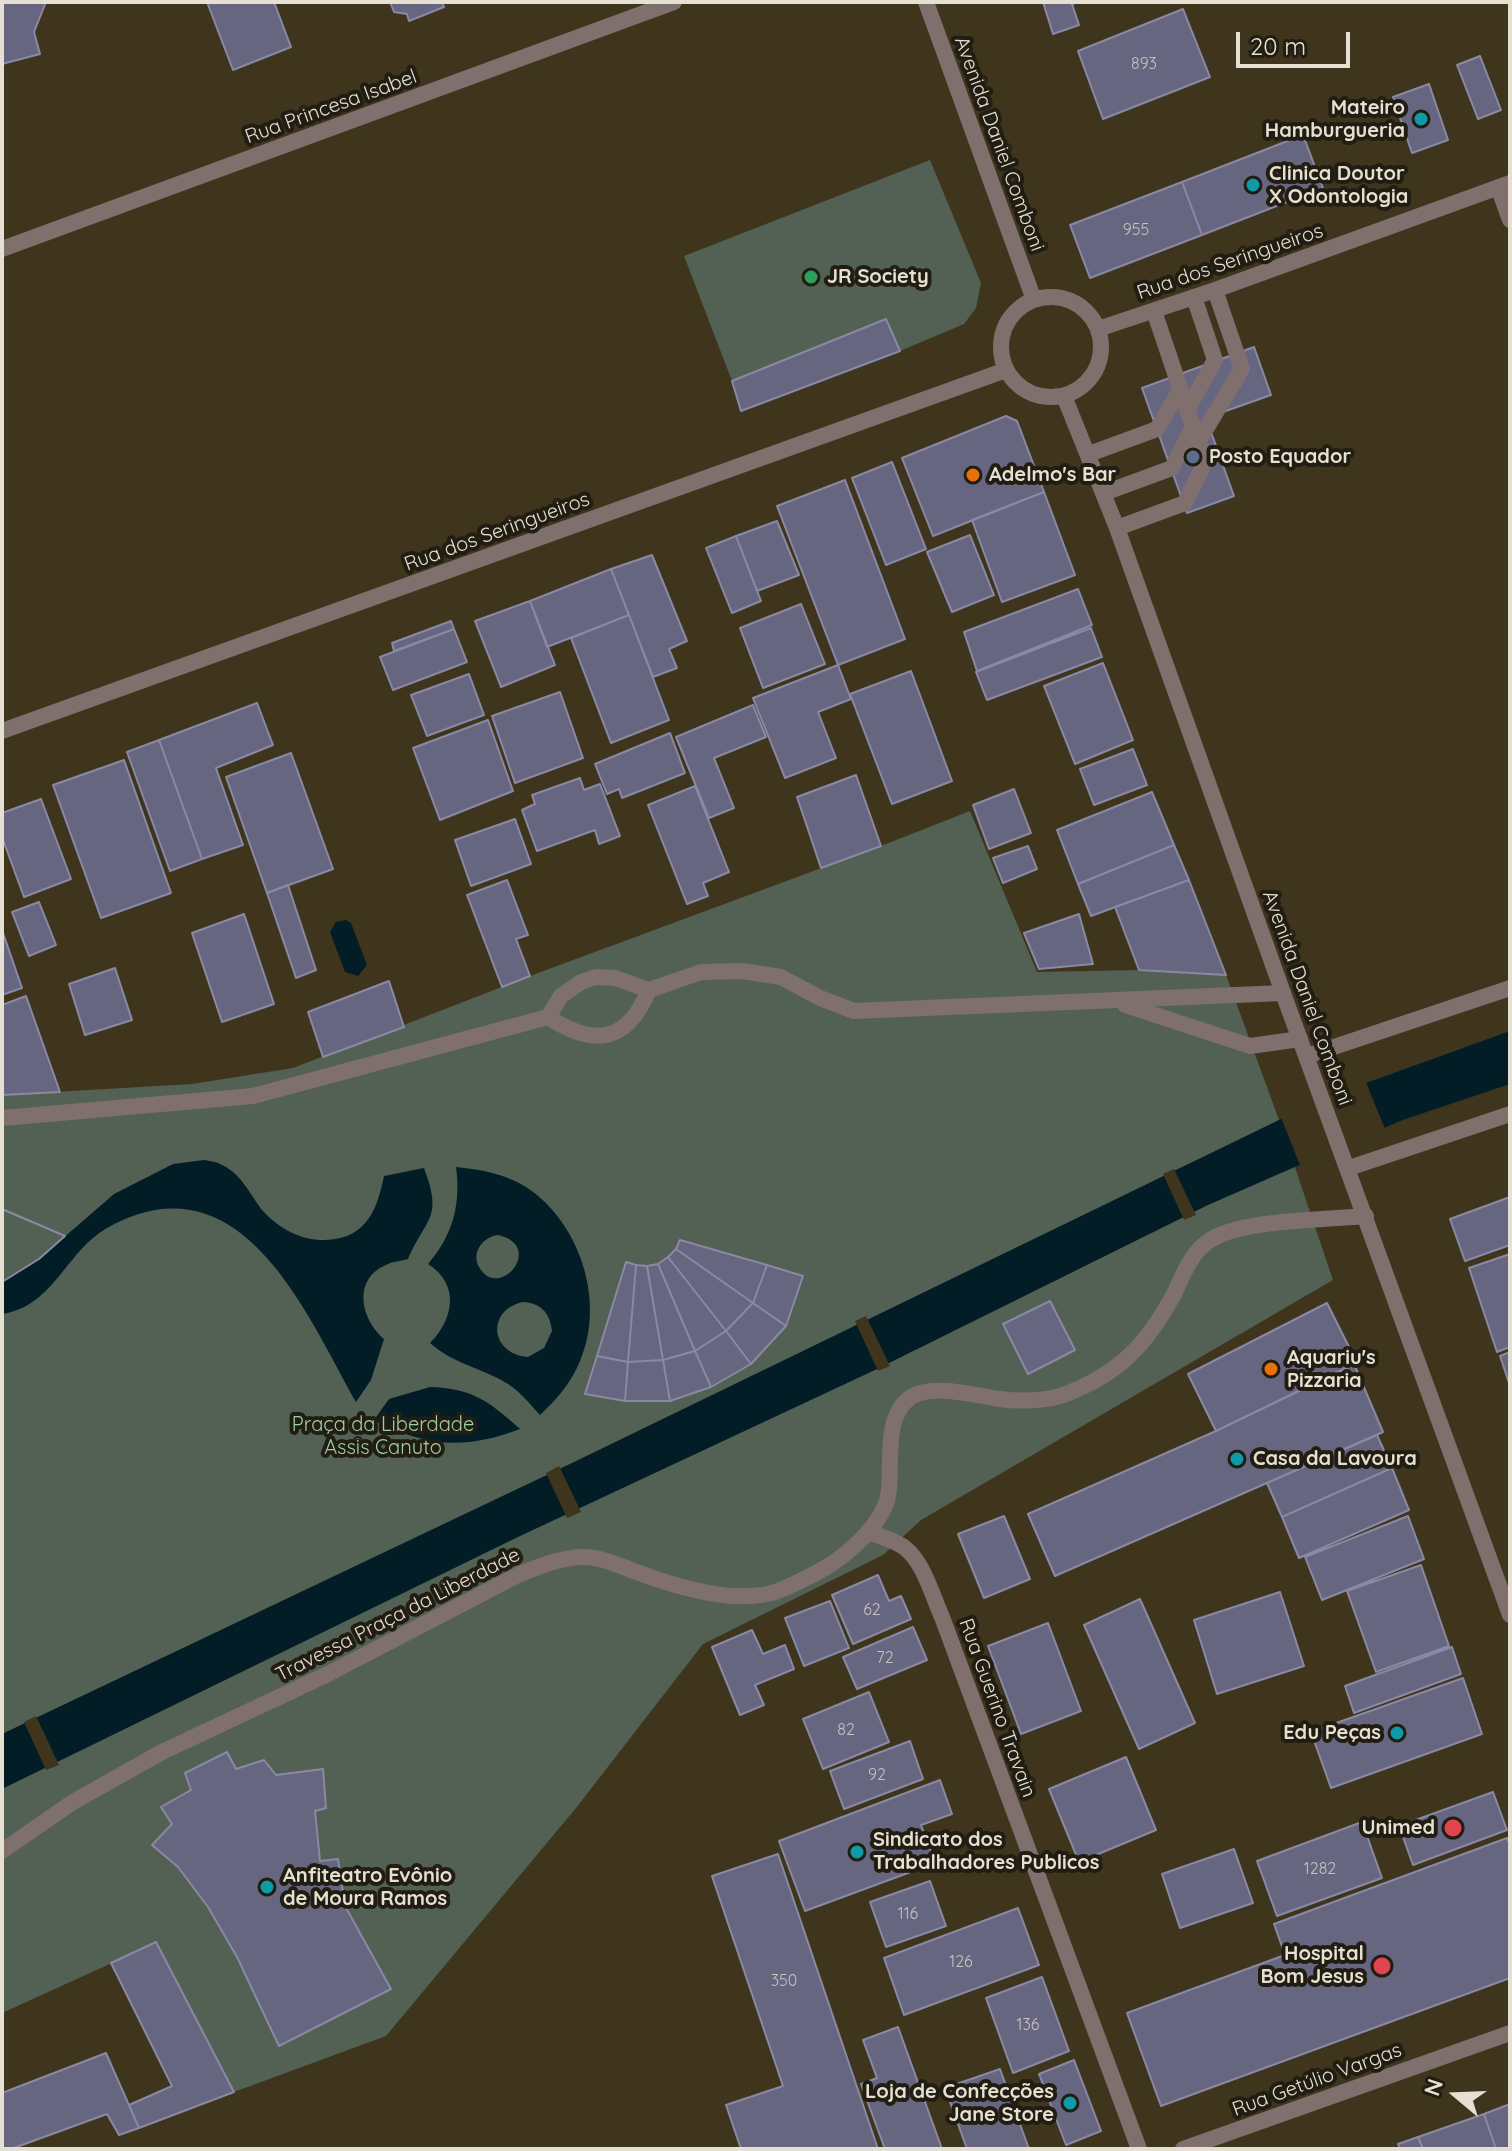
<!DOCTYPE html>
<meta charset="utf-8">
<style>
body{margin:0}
#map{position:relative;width:1512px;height:2151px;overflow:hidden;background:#3e351c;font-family:Quicksand,sans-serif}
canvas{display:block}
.frame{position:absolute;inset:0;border:4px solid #e5e0d1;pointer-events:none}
.north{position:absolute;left:1416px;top:2055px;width:80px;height:80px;-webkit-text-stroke:6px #211d12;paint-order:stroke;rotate:289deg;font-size:22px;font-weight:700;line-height:32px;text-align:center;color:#e5e0d1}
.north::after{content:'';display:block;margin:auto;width:28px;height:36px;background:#e5e0d1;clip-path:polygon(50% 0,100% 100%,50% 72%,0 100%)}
.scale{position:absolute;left:1236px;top:32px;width:114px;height:36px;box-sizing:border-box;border:4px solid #e5e0d1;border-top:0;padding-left:10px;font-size:24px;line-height:28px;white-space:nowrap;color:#e5e0d1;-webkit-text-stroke:6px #211d12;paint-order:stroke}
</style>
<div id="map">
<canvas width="1512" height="2151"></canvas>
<div class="frame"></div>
<div class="north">N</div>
<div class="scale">20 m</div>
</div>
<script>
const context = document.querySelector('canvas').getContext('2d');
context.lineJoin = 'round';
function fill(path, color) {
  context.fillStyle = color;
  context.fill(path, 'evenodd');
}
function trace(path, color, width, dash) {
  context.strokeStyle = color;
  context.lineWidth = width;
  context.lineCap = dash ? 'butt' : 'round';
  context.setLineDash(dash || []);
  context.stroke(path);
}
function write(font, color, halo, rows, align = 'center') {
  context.font = font + ' Quicksand,sans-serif';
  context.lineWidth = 8;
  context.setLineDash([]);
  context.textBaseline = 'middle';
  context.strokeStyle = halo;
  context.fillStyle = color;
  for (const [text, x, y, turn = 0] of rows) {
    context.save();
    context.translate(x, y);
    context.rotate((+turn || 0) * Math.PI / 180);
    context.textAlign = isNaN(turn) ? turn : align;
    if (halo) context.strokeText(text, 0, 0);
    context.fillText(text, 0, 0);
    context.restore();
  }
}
fill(new Path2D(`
 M930 160 981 283 976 308 964 324 900 351 886 320 732 381 684 256Z
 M970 811 1037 972 1139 970 1226 975 1279 1120 1333 1280 921 1520 883 1555 703 1644 576 1808 386 2036 234 2092 156 1943 2 2013V1095L192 1084 293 1068 530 976 881 846Z`), '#526153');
fill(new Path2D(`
 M346 920 351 923 367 965 358 976 345 972 330 932 336 922Z
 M1510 1031V1084L1400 1121 1208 1205 875 1370 518 1537 2 1789V1734L572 1463 1279 1120 1344 1091Z
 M204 1160C210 1161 217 1162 222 1165 242 1174 250 1195 263 1211 285 1235 316 1247 347 1236 372 1226 379 1200 384 1176L424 1168C443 1219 427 1216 408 1259 402 1261 394 1261 388 1264 352 1278 360 1318 384 1339L371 1380 356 1402C312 1324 253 1181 142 1213 128 1217 110 1225 98 1234 64 1259 50 1307 2 1314V1282L39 1259 114 1194 173 1164Z
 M456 1167C479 1169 506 1174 526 1187 580 1222 606 1302 580 1361 571 1383 557 1399 540 1415 529 1403 518 1389 503 1381 476 1366 454 1364 430 1343 454 1319 460 1284 428 1264 453 1235 461 1204 456 1167ZM498 1235C546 1246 499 1302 479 1267 471 1252 483 1237 498 1235ZM523 1302C541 1303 550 1313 552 1331L544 1348 528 1357C490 1354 486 1310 523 1302Z
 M430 1387C472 1388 490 1402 520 1429 465 1450 426 1447 374 1420L389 1399Z`), '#031d27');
fill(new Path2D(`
 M1365 1080 1385 1129 1300 1165 1280 1115Z
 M1174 1169 1196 1215 1184 1220 1163 1174Z
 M866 1316 890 1366 878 1371 855 1321Z
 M559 1466 581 1512 567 1518 546 1473Z
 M36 1716 59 1765 46 1770 24 1722Z`), '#3e351c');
const building = new Path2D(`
 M2 2H46L34 32 40 54 2 64Z
 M207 2H274L291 47 233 70Z
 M390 2H442L444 7 409 21 407 14 394 12Z
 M1043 2H1078L1072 4 1079 25 1053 34Z
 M1183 9 1210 77 1103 119 1078 51Z
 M1480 56 1501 110 1478 119 1457 65Z
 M1429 84 1448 140 1412 153 1393 97Z
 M1303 135 1323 188 1202 235 1182 182Z
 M1182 182 1202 235 1090 278 1070 225Z
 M886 319 900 351 741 411 732 381Z
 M1254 347 1271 395 1206 418 1234 496 1187 513 1142 388Z
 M1006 416 1017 421 1044 492 933 536 902 458Z
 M892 462 926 549 886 565 852 478Z
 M845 480 905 639 838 665 777 506Z
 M1044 492 1075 575 1002 602 972 520Z
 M777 521 799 575 757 591 736 536Z
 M970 535 994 595 952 612 927 552Z
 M736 536 761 601 732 613 706 548Z
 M652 555 687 641 669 649 677 668 653 677 611 569Z
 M611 569 629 615 547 647 530 601Z
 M1078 589 1092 625 977 671 964 632Z
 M530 601 555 665 501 687 475 621Z
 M801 604 825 664 763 688 740 628Z
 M629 615 669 720 611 743 571 638Z
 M451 621 454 629 394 651 392 643Z
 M1091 628 1102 657 987 700 976 672Z
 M454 629 467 662 393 690 380 657Z
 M1103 663 1133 740 1075 764 1044 686Z
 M838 665 851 699 818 712 836 758 785 778 753 698Z
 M911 671 952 781 892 804 850 694Z
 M469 674 484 715 427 736 411 695Z
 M560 692 583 758 515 783 492 716Z
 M257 703 273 745 216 768 243 845 202 859 159 740Z
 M753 705 766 737 714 758 734 808 709 818 676 737Z
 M488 720 513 791 440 820 413 748Z
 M670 733 685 773 622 798 619 789 607 794 595 764Z
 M159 740 202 859 170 871 127 752Z
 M1133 749 1147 785 1094 805 1080 769Z
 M291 753 333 869 267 893 226 777Z
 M124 760 171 893 101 918 53 785Z
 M856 775 881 846 821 868 797 797Z
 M580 778 584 790 600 784 620 836 599 844 595 830 537 851 522 810 535 804 532 795Z
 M695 786 729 872 703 883 708 896 687 904 648 805Z
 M1014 789 1031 833 989 849 973 805Z
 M1152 792 1174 845 1078 884 1057 830Z
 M41 799 71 879 24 897 2 837V813Z
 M515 819 531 864 471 886 455 840Z
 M1174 845 1189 880 1091 916 1078 884Z
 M1028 846 1037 869 1003 883 993 858Z
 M507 880 528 935 516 939 530 976 502 987 467 895Z
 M1189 880 1226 975 1139 970 1115 907Z
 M288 885 316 970 296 978 267 893Z
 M39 902 56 945 29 956 12 912Z
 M244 914 274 1004 222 1022 192 933Z
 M1079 914 1093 964 1039 969 1024 933Z
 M2 930 22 988 2 995Z
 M115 968 132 1020 85 1035 69 984Z
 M389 981 404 1027 323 1057 308 1012Z
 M26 996 60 1092 2 1095V1005Z
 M1510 1197V1245L1465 1261 1450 1219Z
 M2 1209 65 1236 39 1259 2 1282Z
 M2 1209 65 1236 39 1259 2 1282Z
 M680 1240 767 1265 753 1303 676 1249Z
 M676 1249 753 1303 726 1331 668 1257Z
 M1510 1254V1347L1497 1352 1469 1268Z
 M668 1257 726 1331 695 1351 658 1264Z
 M626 1262 636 1265 628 1362 597 1356Z
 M658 1264 695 1351 663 1360 647 1266Z
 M636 1265 647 1266 663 1360 628 1362Z
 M767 1265 803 1276 786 1326 753 1303Z
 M1050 1301 1075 1350 1028 1374 1003 1324Z
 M753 1303 786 1326 751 1364 726 1331Z
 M1327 1303 1357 1363 1216 1431 1188 1374Z
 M726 1331 751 1364 711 1387 695 1351Z
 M695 1351 711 1387 670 1401 663 1360Z
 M1510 1352V1386L1500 1356Z
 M597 1356 628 1362 625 1401 585 1394Z
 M663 1360 670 1401H625L628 1362Z
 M1354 1364 1383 1432 1055 1576 1028 1514 1216 1431Z
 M1377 1435 1392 1468 1282 1517 1267 1483Z
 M1392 1468 1409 1510 1299 1558 1282 1517Z
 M1004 1516 1030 1579 984 1598 958 1534Z
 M1408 1516 1424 1559 1322 1600 1305 1557Z
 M1421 1565 1449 1646 1376 1672 1347 1591Z
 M878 1575 889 1601 901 1596 911 1619 853 1644 832 1595Z
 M1280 1592 1304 1666 1217 1694 1194 1620Z
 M1140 1599 1195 1723 1139 1749 1084 1625Z
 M830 1601 849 1648 804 1666 785 1618Z
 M1048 1623 1081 1711 1021 1734 988 1646Z
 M913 1627 927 1660 857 1689 843 1657Z
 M752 1630 763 1654 785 1645 794 1669 755 1685 764 1705 740 1715 712 1647Z
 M1452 1647 1461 1674 1354 1713 1345 1686Z
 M1463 1678 1482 1734 1331 1788 1311 1732Z
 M869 1692 889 1742 823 1769 803 1719Z
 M910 1741 923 1779 844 1809 830 1771Z
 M227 1752 236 1769 264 1760 276 1775 323 1769 326 1808 315 1811 320 1861 338 1859 345 1906 391 1989 279 2046 237 1957 208 1907 178 1867 152 1845 172 1824 161 1807 191 1790 185 1773Z
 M1126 1757 1156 1830 1079 1862 1049 1789Z
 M940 1780 952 1814 921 1825 935 1863 805 1911 779 1841Z
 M1493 1792 1507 1830 1413 1865 1399 1826Z
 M1362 1822 1382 1878 1277 1916 1257 1861Z
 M1507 1838 1510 1846V1978L1161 2106 1127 2013 1285 1955 1274 1924Z
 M1234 1849 1253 1903 1180 1928 1162 1874Z
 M778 1854 878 2149H741L726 2105 783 2086 712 1876Z
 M930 1881 946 1926 886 1947 870 1902Z
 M1018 1908 1039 1965 904 2015 884 1958Z
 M156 1942 234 2092 139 2128 129 2105 172 2086 111 1963Z
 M1042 1977 1069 2051 1013 2073 986 1998Z
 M898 2027 942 2149H885L861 2084 877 2078 863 2040Z
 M106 2053 139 2128 119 2135 107 2114 11 2149H2V2093Z
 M1074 2060 1101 2131 1066 2145 1039 2074Z
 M1000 2069 1029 2149H967L945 2088Z
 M1510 2104V2149H1496L1484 2114Z
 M1484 2114 1496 2149H1423L1418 2137Z
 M1418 2137 1423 2149H1400L1398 2144Z`);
fill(building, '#676681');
trace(building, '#8a89a5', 2);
trace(new Path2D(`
 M1187 410 1215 360 1194 297
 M1198 442 1242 369 1215 290
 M1089 454 1157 429 1180 390
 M1104 493 1172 468 1193 426
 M1117 528 1185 503 1205 462 1154 311`), '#7f706e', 16);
trace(new Path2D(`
 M1498 187 1510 220
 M2 249 674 2
 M1098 329 1215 290 1510 183
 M2 731 1006 370
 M1125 1005 1250 1046 1300 1039
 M548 1017C594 1047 627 1043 649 990
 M1307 1056 1510 988
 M2 1118 253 1096 548 1017 561 996 581 982 596 977 615 978 649 990 701 972 742 971 781 977 820 998 854 1011 1283 993
 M1349 1168 1510 1114
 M869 1532C880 1537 895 1540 905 1548 924 1563 932 1595 942 1617L1139 2149
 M2 1851 73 1802 162 1752 326 1675 520 1574C540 1566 562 1557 584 1557 603 1557 624 1568 642 1574 680 1588 738 1605 778 1591 791 1586 804 1579 816 1573 843 1559 873 1533 885 1506 897 1479 878 1420 911 1397 932 1383 976 1396 1000 1399 1020 1402 1048 1401 1066 1394 1120 1373 1147 1344 1174 1294 1182 1277 1191 1254 1206 1243 1235 1219 1326 1220 1366 1216
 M1183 2149 1510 2033`), '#7f706e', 16);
trace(new Path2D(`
 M926 2 1034 300
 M1001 347a50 50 0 1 1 100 0a50 50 0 1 1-100 0Z
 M1064 396 1117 528 1283 993 1510 1615`), '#7f706e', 16);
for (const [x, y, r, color] of [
 [1421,119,8,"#0f9aa8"],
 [1253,185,8,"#0f9aa8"],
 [811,277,8,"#2e9e5b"],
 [1193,457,8,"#5c6f8a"],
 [973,475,8,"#e8710a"],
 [1271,1369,8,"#e8710a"],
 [1237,1459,8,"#0f9aa8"],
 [1397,1733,8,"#0f9aa8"],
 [1453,1828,10,"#e0444e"],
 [857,1852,8,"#0f9aa8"],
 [267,1887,8,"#0f9aa8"],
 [1382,1966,10,"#e0444e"],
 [1070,2103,8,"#0f9aa8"]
]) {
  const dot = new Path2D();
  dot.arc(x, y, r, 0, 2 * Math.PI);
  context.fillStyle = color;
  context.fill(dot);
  trace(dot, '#211d12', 3);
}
write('16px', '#c6c2bd', null, [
 ["893",1144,64],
 ["955",1136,230],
 ["62",872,1610],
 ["72",885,1658],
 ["82",846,1730],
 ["92",877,1775],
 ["1282",1320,1869],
 ["116",908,1914],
 ["126",961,1962],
 ["350",784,1981],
 ["136",1028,2025]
]);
write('20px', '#e5e0d1', '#211d12', [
 ["Rua Princesa Isabel",331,107,-20],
 ["Avenida Daniel Comboni",999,144,70],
 ["Rua dos Seringueiros",1230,262,-19],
 ["Rua dos Seringueiros",497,532,-20],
 ["Avenida Daniel Comboni",1307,998,70],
 ["Travessa Praça da Liberdade",398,1615,-27],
 ["Rua Guerino Travain",997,1708,70],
 ["Rua Getúlio Vargas",1317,2080,-20]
]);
write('bold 20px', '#e5e0d1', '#211d12', [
 ["Mateiro",1405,108,"right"],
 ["Hamburgueria",1405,131,"right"],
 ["Clinica Doutor",1269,174],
 ["X Odontologia",1269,197],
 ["JR Society",827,277],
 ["Posto Equador",1209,457],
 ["Adelmo's Bar",989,475],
 ["Aquariu's",1287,1358],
 ["Pizzaria",1287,1381],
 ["Casa da Lavoura",1253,1459],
 ["Edu Peças",1381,1733,"right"],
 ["Unimed",1435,1828,"right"],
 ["Sindicato dos",873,1840],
 ["Trabalhadores Publicos",873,1863],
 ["Anfiteatro Evônio",283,1876],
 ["de Moura Ramos",283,1899],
 ["Hospital",1364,1954,"right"],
 ["Bom Jesus",1364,1977,"right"],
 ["Loja de Confecções",1054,2092,"right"],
 ["Jane Store",1054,2115,"right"]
], 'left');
write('20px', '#a1cfa4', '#211d12', [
 ["Praça da Liberdade",383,1425],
 ["Assis Canuto",383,1448]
]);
</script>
